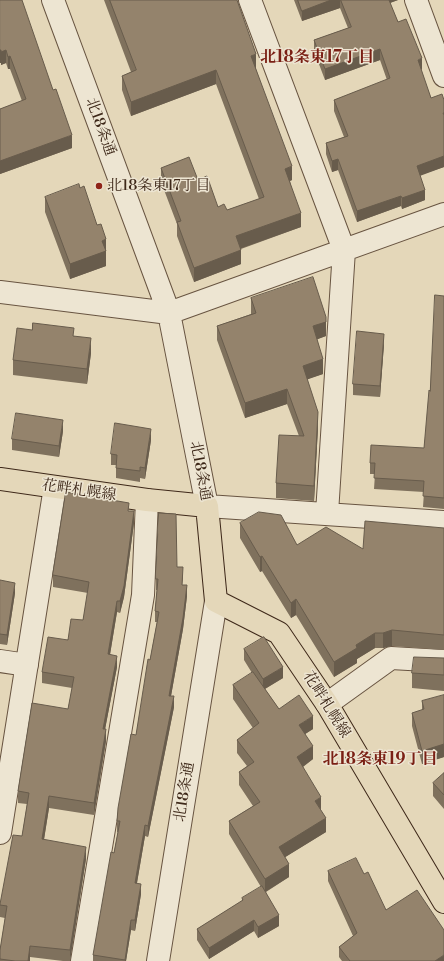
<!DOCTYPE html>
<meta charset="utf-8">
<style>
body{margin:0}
canvas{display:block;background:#e4d7b9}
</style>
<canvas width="444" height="961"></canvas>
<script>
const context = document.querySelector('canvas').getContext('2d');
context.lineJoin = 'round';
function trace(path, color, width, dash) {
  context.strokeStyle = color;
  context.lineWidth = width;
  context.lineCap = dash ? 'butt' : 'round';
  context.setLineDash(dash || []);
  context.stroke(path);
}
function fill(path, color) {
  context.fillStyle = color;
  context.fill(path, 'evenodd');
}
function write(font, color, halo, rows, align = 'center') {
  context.font = font + ' "Libre Bodoni","Noto Serif JP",serif';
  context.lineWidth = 3;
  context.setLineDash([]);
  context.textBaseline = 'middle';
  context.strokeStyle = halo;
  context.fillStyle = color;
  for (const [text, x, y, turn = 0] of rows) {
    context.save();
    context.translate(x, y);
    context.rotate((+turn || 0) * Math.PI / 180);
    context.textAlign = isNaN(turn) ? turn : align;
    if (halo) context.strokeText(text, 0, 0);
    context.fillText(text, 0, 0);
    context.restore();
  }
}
const minor = new Path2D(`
 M53 0 169 313 207 506 444 522
 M250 0 344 250 327 513
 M416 0 444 76
 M0 292 169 313 444 214
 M0 661 27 665
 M327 704 391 658 444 661
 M0 833 55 487
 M82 961 143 595 147 500
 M158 961 216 601`);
const major = new Path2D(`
 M0 479 147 500 207 506 216 601 279 633 327 704 444 902`);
trace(minor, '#685441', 24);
trace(major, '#3e2819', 24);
trace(minor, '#ede5d2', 22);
trace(major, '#e4d7b9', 22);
fill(new Path2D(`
 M0 0 72 148 0 174V109L22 101 10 69H8L6 63 1 65V63Z
 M104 0H237L256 69 292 180 290 181 301 227 241 249V264L194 282 177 236V224L161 182V168L198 180 218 207 227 210 259 199 216 84 131 116 122 90V76L131 72Z
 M294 0H398L390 3 398 22 422 69 421 70 431 98 444 100V167L420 175 425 200 402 209 401 206 357 222 338 170 332 172 326 154V143L344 137 334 111V100L387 80 380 60 325 80 314 51V40L348 28 340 8 302 21Z
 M45 197 97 225 106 239V266L70 279 45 212Z
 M444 296V509L423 507 424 492 374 489 375 474H370V463L424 448 430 391Z
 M251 298 326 332V336L317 339 323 374 307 379 318 427 314 501 276 498V483L299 436 287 404 245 418 217 340V326L251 314Z
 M32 330 74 336 91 353 87 384 13 375V360Z
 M384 344 380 397 353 395V384Z
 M63 431 59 457 12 450V439Z
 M151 440 145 479 140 478V482L116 478V465H111V454Z
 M129 511 134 523 124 597 120 613 117 612 110 655 117 667 105 729 106 741 94 815 49 808 44 840 86 859 70 961H63L30 957V961H0V950L5 918 0 917V904L22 836 27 804 18 803V791L68 709 72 688 42 683V672L83 620 88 593 53 587V575Z
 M240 523 297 545 363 549 444 528V650L392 646 383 648H375L357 659V663L334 677 296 615 291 618 262 571 260 572 240 538Z
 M177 567 183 578 182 585 187 596 183 629 171 696 174 707 148 837 145 836 137 883 141 894 135 931 131 930 126 961H93V955L118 832H117V821L136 735 157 622H155V611L157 590H156V579Z
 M0 580 15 593 7 645 0 644Z
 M244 649 283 678 265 689 279 709 313 729 305 734 313 759 303 767 321 810 326 832 285 857 289 877 266 892 279 926 258 938 254 931 209 959 197 940V929L242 901V898L261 887 229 834V821L253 806 239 785V772L247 766 237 753V740L253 728 233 699V685L252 673 244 660Z
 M444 658V691L412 688V673Z
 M444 695V757L422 764 412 726V713L422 710V701Z
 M444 773V809L433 796V783Z
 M328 871 364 874 386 910 444 961H342L339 957V947L353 936 328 881Z`), '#7f715d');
fill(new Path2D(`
 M331 0H340V8L302 21V11Z
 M387 0H398L387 4Z
 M380 49V60L325 80V69Z
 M0 50H1V63H0Z
 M6 50V63L1 65V52Z
 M256 54V69L251 71V56Z
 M10 56V69H8V57Z
 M422 58V69L418 71V60Z
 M216 70V84L131 116V102Z
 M72 135V148L0 174V161Z
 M444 156V167L417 177V166Z
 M338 159V170L332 172V161Z
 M292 166V180L285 183V169Z
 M425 190V200L402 209V198Z
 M401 196V206L357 222V211Z
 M301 213V227L236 250V236Z
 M106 239V266L70 279V264L102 241Z
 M241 250V264L194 282V268Z
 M326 317V336L313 341V326Z
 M384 334V344L380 397V386Z
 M91 338V353L87 384V369Z
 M323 359V374L303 381V366Z
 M287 389V404L245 418V403Z
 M318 412V427L314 501V486Z
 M63 420V431L59 457V446Z
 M151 429V440L145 479V468Z
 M134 511V523L124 597 120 613V601Z
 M262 556V571L260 572V557Z
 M15 583V593L7 645V635Z
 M187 585V596L183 629 169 707V696Z
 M296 599V615L291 618V603Z
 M117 601V612L108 666V654Z
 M392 630V646L383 648V633Z
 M375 633V648L357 659V663L334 677V662L356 645Z
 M117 656V667L103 740V729Z
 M283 667V678L263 690V679Z
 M174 696V707L148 837V826Z
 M313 716V729L299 738V725Z
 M106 729V741L94 815V803Z
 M444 744V757L422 764V751Z
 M313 746V759L297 771V757Z
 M49 796V808L42 851V839Z
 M321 797V810L315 801Z
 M326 818V832L279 861V847Z
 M145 825V836L135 894V883Z
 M86 847V859L70 961V950Z
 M289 864V877L265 892V879Z
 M141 884V894L135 931V920Z
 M279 915V926L258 938V927Z
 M131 920V930L126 961H125Z
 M254 920V931L209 959V948Z
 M30 946V961H28Z
 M444 955V961H435Z`), '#685c4c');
const building = new Path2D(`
 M0 0H22L53 90 56 89 72 135 0 161V109L26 99 10 56 8 57 6 50 1 52V50H0Z
 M110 0H237L256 54 251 56 292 166 285 169 301 213 236 236 241 250 194 268 177 222 181 221 161 168 189 157 198 180 207 176 218 207 224 204 227 210 264 197 216 70 131 102 122 76 136 70Z
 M298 0H331L302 11Z
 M341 0H389L398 22 406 19 422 58 418 60 431 98 442 94 444 100V113H443L444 115V156L417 166 425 190 402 198 401 196 357 211 338 159 332 161 326 143 348 136 334 100 390 78 380 49 325 69 314 40 351 27Z
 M79 184 80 188 84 186 97 225 101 224 106 239 102 241 106 251 70 264 45 197Z
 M313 277 326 317V322L313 326 323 359 303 366 318 412 314 486 276 483 279 435 304 436 287 389 245 403 217 326 256 313 251 298Z
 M435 295 444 296V498L423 496 424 481 374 478 375 463H370L371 445 424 448 429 390 430 391Z
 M33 323 74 328 73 336 91 338 87 369 13 360 17 328 32 330Z
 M357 331 384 334 380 386 353 384Z
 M16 413 63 420 59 446 12 439Z
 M115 423 151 429 145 468 140 467V471L116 468 117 455 111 454Z
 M66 492 129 503 128 511H134L124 586 120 601H117L108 654 117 656 103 729H106L94 803 49 796 42 839 86 847 70 950 30 946 28 961H15L0 959V950L7 906 0 905V904L13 835 22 836 29 793 18 791 32 703 68 709 74 677 42 672 48 637 68 640 71 619 83 620 89 582 53 575Z
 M259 512 281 515 297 545 326 527 363 549 365 521 444 528V635L392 630 383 633H375L356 645 357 648 334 662 296 599 291 603 262 556 260 557 240 523Z
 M159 513 176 514 177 567H183L182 585H187L183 618 169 696H174L148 826 145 825 135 883 141 884 135 920H131L125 960 93 955 111 852 114 853 120 821H117L118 808 131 734 136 735 148 659 150 660 159 612 155 611 158 579H156Z
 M0 580 15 583 7 635 0 634Z
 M264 637 283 667 263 679 244 649Z
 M414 657 444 658V675L412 673Z
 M253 672 279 709 299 695 313 716 299 725 313 746 297 757 321 797 315 801 326 818 279 847 289 864 265 879 229 821 260 802 239 772 254 762 237 740 259 723 233 685Z
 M444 695V744L422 751 412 713 424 709 422 701Z
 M444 773V795L433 783Z
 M356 858 364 874 368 872 386 910 417 890 444 930V955L435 961H350L339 947 357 933 328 871Z
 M262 886 279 915 258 927 254 920 209 948 197 929 243 900 242 898Z`);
fill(building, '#94836c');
trace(building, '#685c4c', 1);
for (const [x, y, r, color] of [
 [99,186,4,"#8f2418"]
]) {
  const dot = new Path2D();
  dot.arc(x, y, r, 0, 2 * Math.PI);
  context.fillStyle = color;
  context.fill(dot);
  trace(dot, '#ede5d2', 1.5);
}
write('15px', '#3e2819', '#ede5d2', [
 ["北18条通",100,127,70],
 ["北18条通",200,471,79],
 ["花畔札幌線",79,491,8],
 ["花畔札幌線",326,705,58],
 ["北18条通",185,792,-81]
]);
write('15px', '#3e2819', '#ede5d2', [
 ["北18条東17丁目",107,186]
], 'left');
write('bold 16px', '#7a1f14', '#ede5d2', [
 ["北18条東17丁目",317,58],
 ["北18条東19丁目",380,760]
]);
</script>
